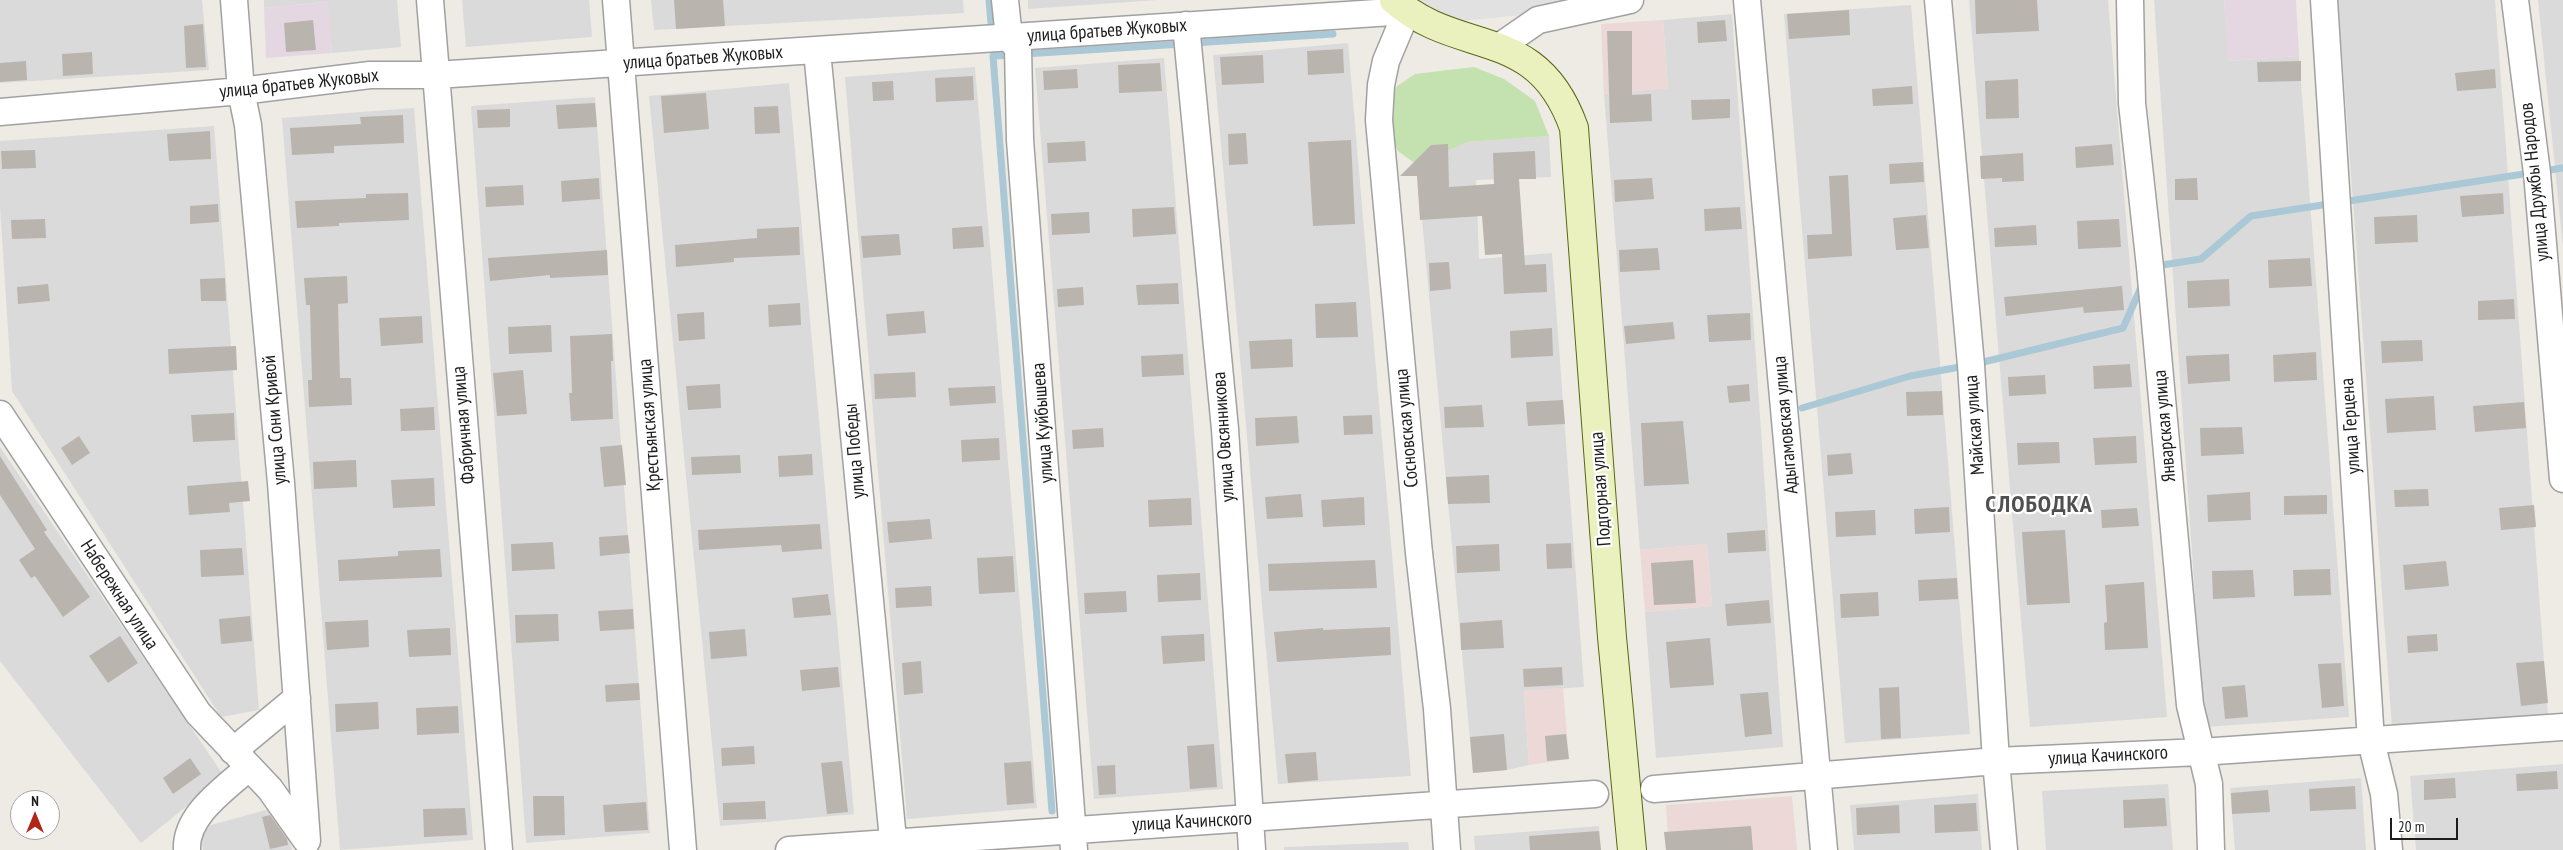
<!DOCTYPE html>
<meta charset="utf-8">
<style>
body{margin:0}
#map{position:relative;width:2563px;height:850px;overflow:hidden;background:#edebe4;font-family:"PT Sans Narrow",sans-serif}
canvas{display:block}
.north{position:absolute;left:10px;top:790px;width:50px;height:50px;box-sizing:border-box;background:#fff;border:1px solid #a5a5a5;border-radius:50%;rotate:0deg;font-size:14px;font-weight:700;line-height:20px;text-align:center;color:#1d1d1d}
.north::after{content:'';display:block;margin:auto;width:18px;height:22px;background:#b22519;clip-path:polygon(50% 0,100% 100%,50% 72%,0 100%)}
.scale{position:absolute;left:2390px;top:818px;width:68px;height:22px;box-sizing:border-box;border:2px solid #1d1d1d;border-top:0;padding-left:6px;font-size:15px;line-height:18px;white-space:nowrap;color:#1d1d1d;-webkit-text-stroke:4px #fff;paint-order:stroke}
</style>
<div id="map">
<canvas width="2563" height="850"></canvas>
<div class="north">N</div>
<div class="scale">20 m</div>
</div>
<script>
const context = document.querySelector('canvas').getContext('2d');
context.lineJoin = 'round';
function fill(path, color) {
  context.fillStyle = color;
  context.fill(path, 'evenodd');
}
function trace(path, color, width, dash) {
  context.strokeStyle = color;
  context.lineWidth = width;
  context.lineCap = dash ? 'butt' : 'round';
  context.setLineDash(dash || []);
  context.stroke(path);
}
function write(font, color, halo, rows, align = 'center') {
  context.font = font + ' "PT Sans Narrow",sans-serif';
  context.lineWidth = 4.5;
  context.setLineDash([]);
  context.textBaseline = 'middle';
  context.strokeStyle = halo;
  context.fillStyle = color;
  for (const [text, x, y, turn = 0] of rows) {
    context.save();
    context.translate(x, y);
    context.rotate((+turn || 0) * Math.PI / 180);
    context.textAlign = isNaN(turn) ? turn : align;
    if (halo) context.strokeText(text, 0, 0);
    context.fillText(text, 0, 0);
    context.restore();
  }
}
fill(new Path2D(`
 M0 0H202L209 70 0 83Z
 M264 0H397L401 47 332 53 327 2 264 8Z
 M462 0H589L592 37 466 47Z
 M651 0H963L964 13 654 30Z
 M1028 0H1158L1028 9Z
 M1969 0H2108L2167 717 2030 727Z
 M2154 0H2224L2229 61 2299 56 2349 717 2204 727Z
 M2338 0H2495L2548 716 2392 728Z
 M2538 0H2563V247Z
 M1911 5 1970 734 1845 743 1784 14Z
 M1732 14 1783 747 1656 758 1645 612 1712 606 1707 544 1640 550 1604 94 1668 88 1663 20Z
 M1348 43 1411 776 1278 784 1213 55Z
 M1164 58 1223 789 1094 799 1035 68Z
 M975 67 1037 808 907 819 845 77Z
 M789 83 854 814 720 826 649 96Z
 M595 97 650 833 526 843 471 106Z
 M414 108 473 840 340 850 282 118Z
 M214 126 259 710 221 717 12 391 0 207V141Z
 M1549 136 1551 177 1476 180 1479 259 1552 253 1584 687 1524 691 1529 765 1507 770 1473 773 1417 165 1467 142Z
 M0 447 224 776 141 843 0 661Z
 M2563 764V850H2416L2410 776Z
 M2361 778 2366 850H2235L2230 788Z
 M2168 784 2173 850H2046L2042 791Z
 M1978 794 1982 850H1854L1850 805Z
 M277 807 292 850H203L200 828Z
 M1599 826 1601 850H1475L1474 836Z
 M1408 842 1409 850H1284V847Z`), '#dbdada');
fill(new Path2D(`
 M1663 20 1668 88 1604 94 1601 24Z
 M1707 544 1712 606 1645 612 1640 550Z
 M1563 688 1569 759 1529 765 1524 691Z
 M1792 796 1797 850H1669L1666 805Z`), '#ecd8d6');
fill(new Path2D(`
 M2224 0H2296L2299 56 2228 61Z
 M328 2 332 53 266 58 264 8Z`), '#e5d7e2');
fill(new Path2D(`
 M1474 67 1504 79 1535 101 1549 136 1467 142 1417 165 1398 151 1388 134 1386 104 1396 87 1415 74Z`), '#c4e1b0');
fill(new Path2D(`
 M1413 0H1604L1522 15 1462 21 1444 20Z`), '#e1e1e1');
trace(new Path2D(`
 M989 0 991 23
 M1193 43 1333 34
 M1024 54 1182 44
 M1013 55 993 56 1052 811
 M2156 266 2201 259 2251 216 2563 168
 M1802 408 1910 376 1971 365 2123 328 2142 285`), '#aac8d5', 7);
fill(new Path2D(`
 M674 0H723L725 26 676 29Z
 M1975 0H2037L2039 31 1976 34Z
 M1849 10 1850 35 1789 39 1787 14Z
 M313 20 316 50 286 52 284 23Z
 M1725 20 1727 41 1698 43 1697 22Z
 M203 24 206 67 186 68 184 26Z
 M1607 31H1632V95L1651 94 1652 121 1610 123Z
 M1343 49 1344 73 1308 75 1307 51Z
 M92 52 93 74 63 76 62 54Z
 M1263 55 1264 83 1222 85 1220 57Z
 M26 61 27 80 0 82V63Z
 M2301 61V81L2258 82 2257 62Z
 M1160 63 1162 91 1119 93 1118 65Z
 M1077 69 1078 88 1044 90 1043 71Z
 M2495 69 2496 88 2457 91 2455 73Z
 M973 76 974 100 936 102 935 78Z
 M2018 79 2019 118 1986 119 1985 81Z
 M893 81 894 100 873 101 872 82Z
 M1912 86 1913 104 1873 106 1872 89Z
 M706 93 709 129 664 133 661 96Z
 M1730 99V118L1692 120 1691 100Z
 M595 103 597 127 558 129 556 105Z
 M778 106 780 133 755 134 754 107Z
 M510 109V127L478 128 477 110Z
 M403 115 404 143 334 146V153L292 155 290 128 361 124 360 117Z
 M210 131 211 159 169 161 167 134Z
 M1246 133 1248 164 1229 165 1228 134Z
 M1351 140 1355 224 1313 226 1308 142Z
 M1085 141 1086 161 1048 163 1047 143Z
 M1448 144 1449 187 1494 184 1493 153 1535 151 1536 179H1519L1525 265 1546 264 1547 292 1504 294 1502 254 1485 255 1482 216 1420 220 1417 176H1400L1431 145Z
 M2112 144 2114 165 2076 168 2075 147Z
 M35 150 36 168 2 169 1 151Z
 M2023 153 2024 181 2002 182V178L1981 179 1980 156Z
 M1923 162 1924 182 1890 184 1889 164Z
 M1848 175 1852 256 1808 259 1807 235 1832 234 1829 176Z
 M599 178 600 199 562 202 561 181Z
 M1652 178 1654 199 1615 202 1614 180Z
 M2197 178 2198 200H2175V179Z
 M523 185 524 205 486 207 485 187Z
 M408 193 409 220 339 223V226L297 228 295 201 366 198V194Z
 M2503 193 2504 214 2462 217 2460 196Z
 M218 204 219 222 190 224V206Z
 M1174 207 1176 234 1133 237 1132 209Z
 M1740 207 1742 229 1705 231 1704 209Z
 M1089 212 1090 233 1052 235 1051 214Z
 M1926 215 1929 248 1896 250 1893 218Z
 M2417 215 2418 242 2375 244 2374 217Z
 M45 219 46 238 12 239 11 220Z
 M2119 219 2121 247 2078 249 2077 221Z
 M2036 225 2037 245 1995 247 1994 228Z
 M982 226 984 247 953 249 952 228Z
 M799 227 800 255 734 258V262L676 267 675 245 757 238V229Z
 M899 234 901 255 863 258 861 236Z
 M1658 248 1660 270 1620 272 1619 250Z
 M607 250 608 275 550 278V275L490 281 488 258Z
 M2310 258 2312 286 2269 288 2268 260Z
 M1449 262 1451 289 1430 291 1429 263Z
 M347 276 348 303 338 304 340 378H351L352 405 309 407 308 380H312L310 305H306L304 278Z
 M225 278 226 301H201L200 279Z
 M2229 279 2230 306 2188 308 2187 281Z
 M1178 283 1179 304 1138 305 1136 285Z
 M48 284 50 301 18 304 17 287Z
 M2122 286 2124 310 2084 313 2083 307 2006 316 2004 297Z
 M1083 287 1084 305 1058 307 1057 289Z
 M2514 299 2515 319 2478 320V301Z
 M1356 302 1358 337 1316 338 1315 304Z
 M800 303 801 325 769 327 768 305Z
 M924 311 926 333 888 336 886 314Z
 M704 312 705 339 679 341 677 314Z
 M1750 313 1751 340 1709 342 1707 315Z
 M422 316 423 343 381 346 379 318Z
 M1673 322 1675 339 1626 344 1624 326Z
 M551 325 552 352 509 354 508 327Z
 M1552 328 1553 356 1511 358 1510 331Z
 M612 334 613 361H611L613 419 571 421 569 393H572L570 336Z
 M1292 339 1293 367 1251 369 1249 341Z
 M2422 340 2423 361 2382 363 2381 341Z
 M236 346 237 370 169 374 168 349Z
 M2316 352 2317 380 2274 382 2273 355Z
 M1183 354 1184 375 1142 377 1141 356Z
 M2229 354 2230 381 2188 384 2186 356Z
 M2130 364 2132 387 2094 389 2093 366Z
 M523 370 527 414 497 416 493 373Z
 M915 372 916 397 875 399 874 374Z
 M2045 375 2046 394 2009 396 2008 377Z
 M720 384 721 408 688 410 686 386Z
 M1749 384 1750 401 1729 403 1727 386Z
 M995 386 996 403 950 406 948 388Z
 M1942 391 1943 415 1907 416 1906 392Z
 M2434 396 2436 430 2387 433 2385 399Z
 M1563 400 1565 424 1528 426 1526 402Z
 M2524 402 2526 428 2475 432 2473 406Z
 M1482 405 1484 427 1445 428 1444 407Z
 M434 407 435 430 401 431 400 409Z
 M234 413 235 440 193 442 191 415Z
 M1372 415 1373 434 1344 435 1343 416Z
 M1297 416 1299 443 1256 446 1255 418Z
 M1683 421 1689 484 1644 486 1641 423Z
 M2242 427 2244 454 2201 456 2200 428Z
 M1103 428 1104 447 1073 449 1072 430Z
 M79 436 90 453 72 465 61 448Z
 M2136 436 2137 463 2095 465 2093 438Z
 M999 438 1000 460 962 462 961 440Z
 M2059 442 2060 463 2018 465 2017 443Z
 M622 445 626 485 604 487 600 447Z
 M1851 453 1853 474 1828 476 1827 455Z
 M812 454 813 475 779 477 778 456Z
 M740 455 741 473 692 475 691 457Z
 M0 456 47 530 44 532 90 597 63 617 35 576 31 578 19 560 35 549 0 495Z
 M356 460 357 487 314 489 313 462Z
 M1489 475 1490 503 1448 504 1446 477Z
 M434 478 435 506 393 508 391 480Z
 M248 481 250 501 229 503 230 512 189 515 187 486Z
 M2428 489 2429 506 2395 507 2394 490Z
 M2250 492 2251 520 2208 522 2207 495Z
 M1301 494 1303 517 1267 519 1265 497Z
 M2327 495V514L2284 515V496Z
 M1364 497 1365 525 1323 527 1321 500Z
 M1191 498 1192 525 1149 527 1148 500Z
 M2534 505 2536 527 2501 530 2499 508Z
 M1949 507 1950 532 1915 534 1914 509Z
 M2137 508 2139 526 2102 528 2101 510Z
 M1875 510 1876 535 1836 537 1835 512Z
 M930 519 932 539 889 543 887 522Z
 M820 524 822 549 782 552 781 545 699 550 698 530Z
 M1765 530 1766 551 1728 553 1727 533Z
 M2065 530 2070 603 2027 605 2022 532Z
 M628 535 630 553 600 556 599 537Z
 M553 542 555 569 512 571 511 544Z
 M1571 543 1572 568 1547 569 1546 544Z
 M1499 544 1500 571 1457 573 1456 546Z
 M242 548 244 575 201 577 200 550Z
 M440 549 442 577 339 581 338 560 398 556V551Z
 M1013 556 1015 592 979 594 977 558Z
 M1375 560 1377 588 1269 591 1268 564Z
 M1693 560 1696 603 1654 605 1651 563Z
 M2446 561 2449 586 2405 590 2403 565Z
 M2330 569 2331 595 2294 596 2293 570Z
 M2253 570 2255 597 2213 599 2212 571Z
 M1200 573 1201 600 1158 602 1157 575Z
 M1957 578 1958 599 1919 601 1918 580Z
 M2144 582 2148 648 2105 650 2104 623 2107 622 2105 585Z
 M931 586 932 606 896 608 895 588Z
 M1126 591 1127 612 1085 614 1084 593Z
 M1878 592 1879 616 1841 618 1840 594Z
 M828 594 831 615 794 618 792 598Z
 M1769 600 1771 623 1727 626 1725 604Z
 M633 609 634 629 600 631 598 611Z
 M558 614 559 641 516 643 515 615Z
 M250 616 252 641 221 644 219 619Z
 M368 620 369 647 327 650 325 622Z
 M1502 620 1504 648 1461 650 1460 623Z
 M1390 627 1391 655 1277 662 1274 632 1323 628V630Z
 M450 628 451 655 409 657 407 630Z
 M745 629 747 656 711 659 709 632Z
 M1204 634 1205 661 1163 664 1161 636Z
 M2437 634 2438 651 2408 653 2407 636Z
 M120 636 138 663 108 683 89 656Z
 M1710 638 1714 685 1670 688 1666 642Z
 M921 661 923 693 904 695 902 663Z
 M2544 661 2548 703 2521 706 2516 663Z
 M2341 663 2344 706 2322 708 2318 664Z
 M838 667 840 687 802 691 800 670Z
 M1562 667 1563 685 1524 687 1523 669Z
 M639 683 640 700 606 702 605 685Z
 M2245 685 2248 717 2225 719 2222 687Z
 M1899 687 1901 738 1881 739 1879 688Z
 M1768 692 1772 734 1745 737 1740 694Z
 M378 702 379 729 336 732 335 704Z
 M458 706 459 733 417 735 416 708Z
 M1504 734 1507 770 1473 773 1470 737Z
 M1566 734 1569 759 1547 761 1545 736Z
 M1214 744 1217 787 1190 789 1187 746Z
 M754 746 755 764 722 766 721 748Z
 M1316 752 1318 780 1288 783 1285 754Z
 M190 758 201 774 173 794 163 778Z
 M842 761 848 812 827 814 821 763Z
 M1031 761 1034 803 1007 805 1004 763Z
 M1115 765 1116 794 1099 795 1097 766Z
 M2557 771 2558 789 2517 791 2516 774Z
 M2455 778 2456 798 2424 800V780Z
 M2355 786 2356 809 2310 811 2309 789Z
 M2268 790 2270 812 2232 814 2231 793Z
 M533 796H564L565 835 534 836Z
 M2165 798 2167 826 2124 828 2123 800Z
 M765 801 766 819 723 820V803Z
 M646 802 648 830 605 832 603 805Z
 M1976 803 1978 831 1935 833 1934 805Z
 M1899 805 1900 833 1857 835 1856 808Z
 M465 808 467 835 424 837 423 809Z
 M270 815 287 839 288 845 270 849 262 817Z
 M1751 826 1753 850H1666L1664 832Z
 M1599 831 1601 850H1530L1529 836Z`), '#bab4ae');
const street = new Path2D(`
 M234 0 241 91 248 125 281 483 307 841
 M430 0 499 850
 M616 0 683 850
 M1005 0 1009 38 1018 48 1020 140 1074 850
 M1747 0 1824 850
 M1938 0 1971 365 1996 761 2004 850
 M2130 0 2132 103 2150 267 2190 705 2209 784 2211 850
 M2324 0 2371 741 2384 794 2389 850
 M2515 0 2537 173 2563 479
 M1186 25 1225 429 1252 850
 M1499 47 1538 20 1630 0
 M817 51 894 850
 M0 112 241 91 370 75H436L1407 11 1386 61 1381 85 1379 120 1419 553 1437 709 1447 850
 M0 414 198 713 270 789 306 840
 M233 751 297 698
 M1654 789 1996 761 2201 752 2563 727
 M187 850C185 815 225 789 248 768
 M789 850 1595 794`);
const secondary = new Path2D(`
 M1394 0C1460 58 1537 23 1574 128L1612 637 1632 850`);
trace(street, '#a1a1a1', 29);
trace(secondary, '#566612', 30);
trace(street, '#fff', 26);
trace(secondary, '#eaf1be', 28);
write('19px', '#1d1d1d', '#fff', [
 ["улица братьев Жуковых",1107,31,-4],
 ["улица братьев Жуковых",703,58,-4],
 ["улица братьев Жуковых",299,84,-6],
 ["улица Дружбы Народов",2535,182,-96],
 ["улица Сони Кривой",275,420,-95],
 ["улица Куйбышева",1043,423,-94],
 ["Фабричная улица",464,425,-95],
 ["Крестьянская улица",650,425,-94],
 ["Адыгамовская улица",1786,425,-95],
 ["Майская улица",1975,425,-94],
 ["Январская улица",2165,426,-95],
 ["улица Герцена",2351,426,-94],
 ["Сосновская улица",1407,428,-95],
 ["улица Овсянникова",1224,437,-94],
 ["улица Победы",855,451,-95],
 ["Подгорная улица",1601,489,-94],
 ["Набережная улица",119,595,57],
 ["улица Качинского",2108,756,-3],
 ["улица Качинского",1192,822,-3]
]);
context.letterSpacing = '1px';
write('bold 24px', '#505050', '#fff', [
 ["СЛОБОДКА",2039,505]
]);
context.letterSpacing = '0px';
</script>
